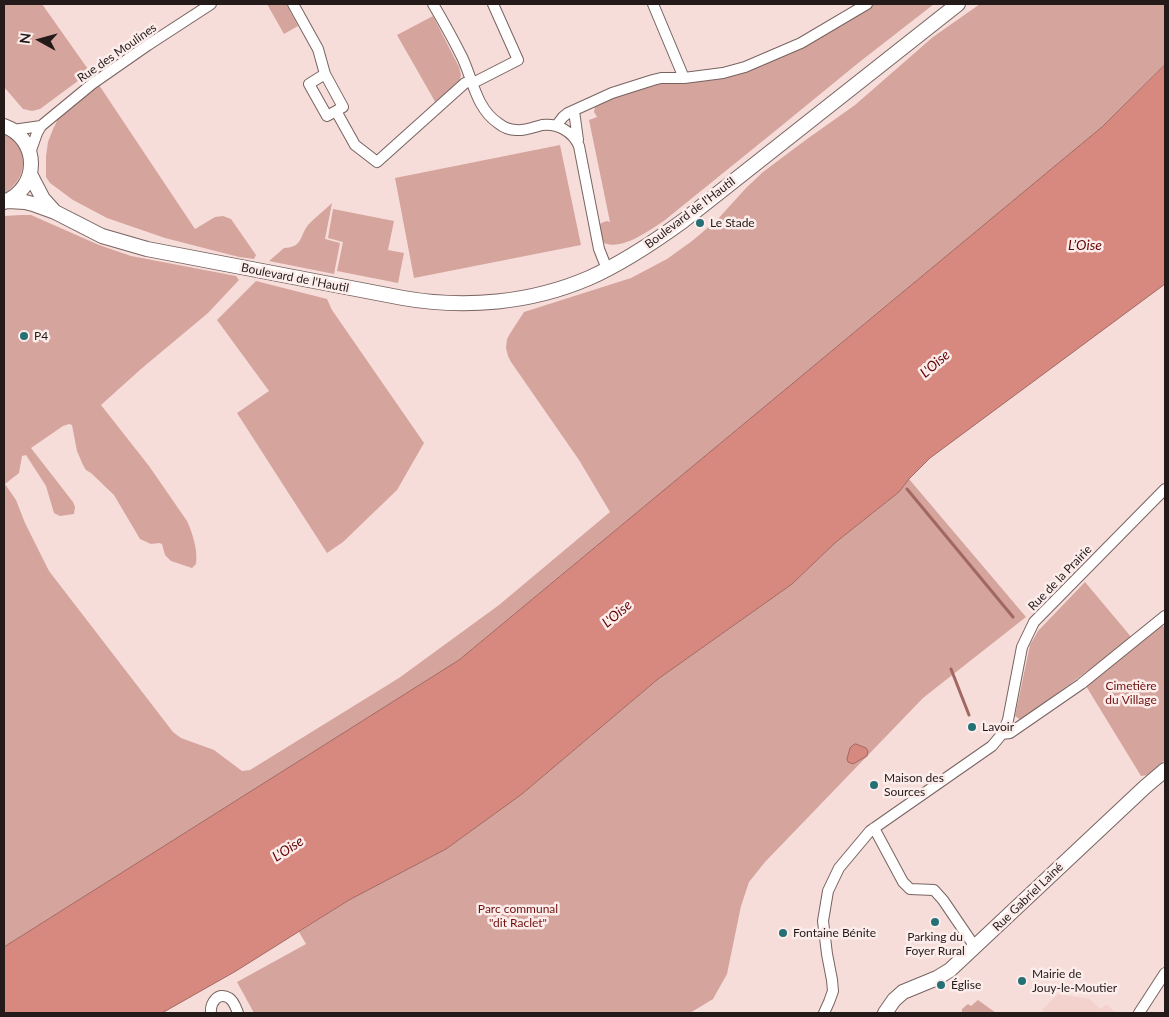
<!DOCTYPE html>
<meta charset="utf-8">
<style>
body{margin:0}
#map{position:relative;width:1169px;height:1017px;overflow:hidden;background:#f6ddda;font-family:Lato,sans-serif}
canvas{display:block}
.frame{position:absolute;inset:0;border:5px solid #231a19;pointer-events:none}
.north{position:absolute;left:15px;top:15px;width:50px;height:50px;-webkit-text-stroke:4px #fcedeb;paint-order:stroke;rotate:277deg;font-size:14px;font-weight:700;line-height:20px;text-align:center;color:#231a19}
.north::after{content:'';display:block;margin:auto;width:18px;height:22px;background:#231a19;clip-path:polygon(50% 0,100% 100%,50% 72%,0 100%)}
</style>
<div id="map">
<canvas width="1169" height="1017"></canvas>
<div class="frame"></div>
<div class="north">N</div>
</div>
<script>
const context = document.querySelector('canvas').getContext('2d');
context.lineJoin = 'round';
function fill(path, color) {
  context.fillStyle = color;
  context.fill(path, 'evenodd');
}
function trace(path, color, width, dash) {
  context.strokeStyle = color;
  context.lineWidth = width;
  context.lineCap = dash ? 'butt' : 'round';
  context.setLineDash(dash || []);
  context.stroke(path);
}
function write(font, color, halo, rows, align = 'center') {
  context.font = font + ' Lato,sans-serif';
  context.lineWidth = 5;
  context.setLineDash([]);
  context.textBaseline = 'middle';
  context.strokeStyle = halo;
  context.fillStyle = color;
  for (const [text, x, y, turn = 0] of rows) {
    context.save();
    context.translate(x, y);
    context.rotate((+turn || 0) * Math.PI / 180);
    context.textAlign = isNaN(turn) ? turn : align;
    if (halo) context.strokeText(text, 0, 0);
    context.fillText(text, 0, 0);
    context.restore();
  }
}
fill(new Path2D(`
 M1058 994 1089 999 1101 1009 1105 1005H1108L1115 1013H1046L1042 1010Z`), '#f3d1cd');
fill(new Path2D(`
 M4 4H42L90 72 40 109 32 111 23 109 4 87Z
 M267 4H286L298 26 284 34Z
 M872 4H934L857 64 780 127 665 220C650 230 622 251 604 243L599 227 601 223 607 221 610 222 589 120 597 117 594 112 595 107 614 96 655 82 685 81 802 46Z
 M980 4H1165V65L1102 127 459 660 4 947V216L21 215H31L99 245 131 256 236 276 239 280 208 313 141 369 101 405 149 466 187 521C193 534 198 551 196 564L192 568 171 561 165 555 162 544 159 543 151 544 140 539 114 495 91 473 86 470 83 465 77 451 72 425 69 424 63 426 31 448 73 502 75 507 74 514 60 516 54 513 46 486 26 455 22 456 19 473 5 484 16 500 25 523 49 571 173 732 181 738 214 750 242 771 250 770 399 678 499 605 610 512 579 460 511 362 508 356 506 348 507 339 511 332 524 312 631 278 667 259 692 241 717 220 746 188 763 172 807 139 855 105 933 37Z
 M433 16 459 67 461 75 459 84 437 105 397 35Z
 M99 85 195 229 215 217 223 216 231 219 256 255 254 259 239 257 165 238 107 218 73 200 50 183 46 177V156L48 142 53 129 58 119Z
 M4 134C30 147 29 179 4 193Z
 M560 145 581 245 414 278 395 178Z
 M332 203 325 239 340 243 334 274 269 261 284 248C303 247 299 237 308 225 315 217 325 210 332 203Z
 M333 209 394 221 388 250 404 253 398 283 337 271 343 242 328 238Z
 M256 281 327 299 332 310 424 443 397 490 343 542 327 553 237 413 269 391 217 320Z
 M909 479 1026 617 923 698 765 862 749 882 741 906 727 974 713 999 690 1013H254L237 982 306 944 299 932 349 900 446 849 522 794 658 679 792 584 836 542 899 492Z
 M1085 582 1132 638 1021 720 1015 716 1030 645 1038 631Z
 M1162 624 1165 629V760L1148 775 1141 776 1086 686Z
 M978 1000 996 1013H961L962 1012V1009L968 1004 971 1006Z`), '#d5a49d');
const water = new Path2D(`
 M1165 65V284L930 458 909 479 899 492 836 542 792 584 658 679 522 794 446 849 349 900 236 971 162 1013H4V947L459 660 1102 127Z
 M856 744 866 748 868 751 867 756 853 764 848 762 847 759 850 748 853 745Z`);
fill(water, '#d78980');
trace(water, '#a16861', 1);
trace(new Path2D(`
 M907 489 1013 617
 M951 669 969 715`), '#a16861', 3);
const street = new Path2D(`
 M293 4 318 49 325 74 309 84 327 116 336 111 355 145 377 162 465 83 472 81
 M433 4C443 21 453 39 462 57 473 80 476 108 498 123 503 127 510 130 516 130 524 131 534 127 542 125 558 123 573 132 579 146L599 249 607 269
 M653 4 684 78
 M325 74 343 107 336 111
 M473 83 518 60 493 4
 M574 111 578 140
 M556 126 563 117 568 113 612 93 653 80 661 78H684L723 73 745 67 801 43 867 4
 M13 130 41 126
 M30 153 37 133 41 126 92 84 148 45 211 4
 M1002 734 1008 720 1022 647 1034 622 1165 489
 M874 828 903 882 910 889 934 890 943 900 975 947
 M211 1013C210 1003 218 991 229 998 234 1001 236 1008 238 1013
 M824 1013 829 1002 833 991 832 980 827 954 823 921 828 891 839 868 870 831 992 746 1002 734 1010 733 1081 684 1165 616
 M1139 1013 1165 973`);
const secondary = new Path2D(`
 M4 126C40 139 40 188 4 202
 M30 174 43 199 53 210
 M8 201 25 202 33 204 55 212 102 236 147 249 403 298C465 309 531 303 589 278 623 263 654 242 683 221L958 4
 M885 1013 894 1000 903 992 937 978 950 970 1145 787 1165 770`);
trace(street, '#786360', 12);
trace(secondary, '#786360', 16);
trace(street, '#fff', 10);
trace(secondary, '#fff', 14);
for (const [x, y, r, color] of [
 [700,223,5,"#257075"],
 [24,336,5,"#257075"],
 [972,727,5,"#257075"],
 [874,785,5,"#257075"],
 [935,922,5,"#257075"],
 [783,933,5,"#257075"],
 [1022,981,5,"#257075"],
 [941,985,5,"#257075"]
]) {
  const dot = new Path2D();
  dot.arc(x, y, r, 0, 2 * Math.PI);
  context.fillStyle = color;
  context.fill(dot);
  trace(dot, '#fcedeb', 2);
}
write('12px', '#231a19', '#fcedeb', [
 ["Rue des Moulines",117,53,-35],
 ["Boulevard de l'Hautil",690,213,-37],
 ["Boulevard de l'Hautil",295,278,11],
 ["Rue de la Prairie",1060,578,-46],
 ["Rue Gabriel Lainé",1028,897,-44]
]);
write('12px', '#231a19', '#fcedeb', [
 ["Le Stade",710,223],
 ["P4",34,336],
 ["Lavoir",982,727],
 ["Maison des",884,778],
 ["Sources",884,792],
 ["Fontaine Bénite",793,933],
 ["Parking du",935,937,"center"],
 ["Foyer Rural",935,951,"center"],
 ["Mairie de",1032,974],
 ["Jouy-le-Moutier",1032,988],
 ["Église",951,985]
], 'left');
write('12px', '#6e1110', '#fcedeb', [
 ["Cimetière",1131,686],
 ["du Village",1131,700],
 ["Parc communal",518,909],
 ["\"dit Raclet\"",518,923]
]);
write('italic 14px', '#640407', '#fcedeb', [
 ["L’Oise",1085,245],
 ["L'Oise",935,364,-41],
 ["L'Oise",617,614,-40],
 ["L'Oise",288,849,-33]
]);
</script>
